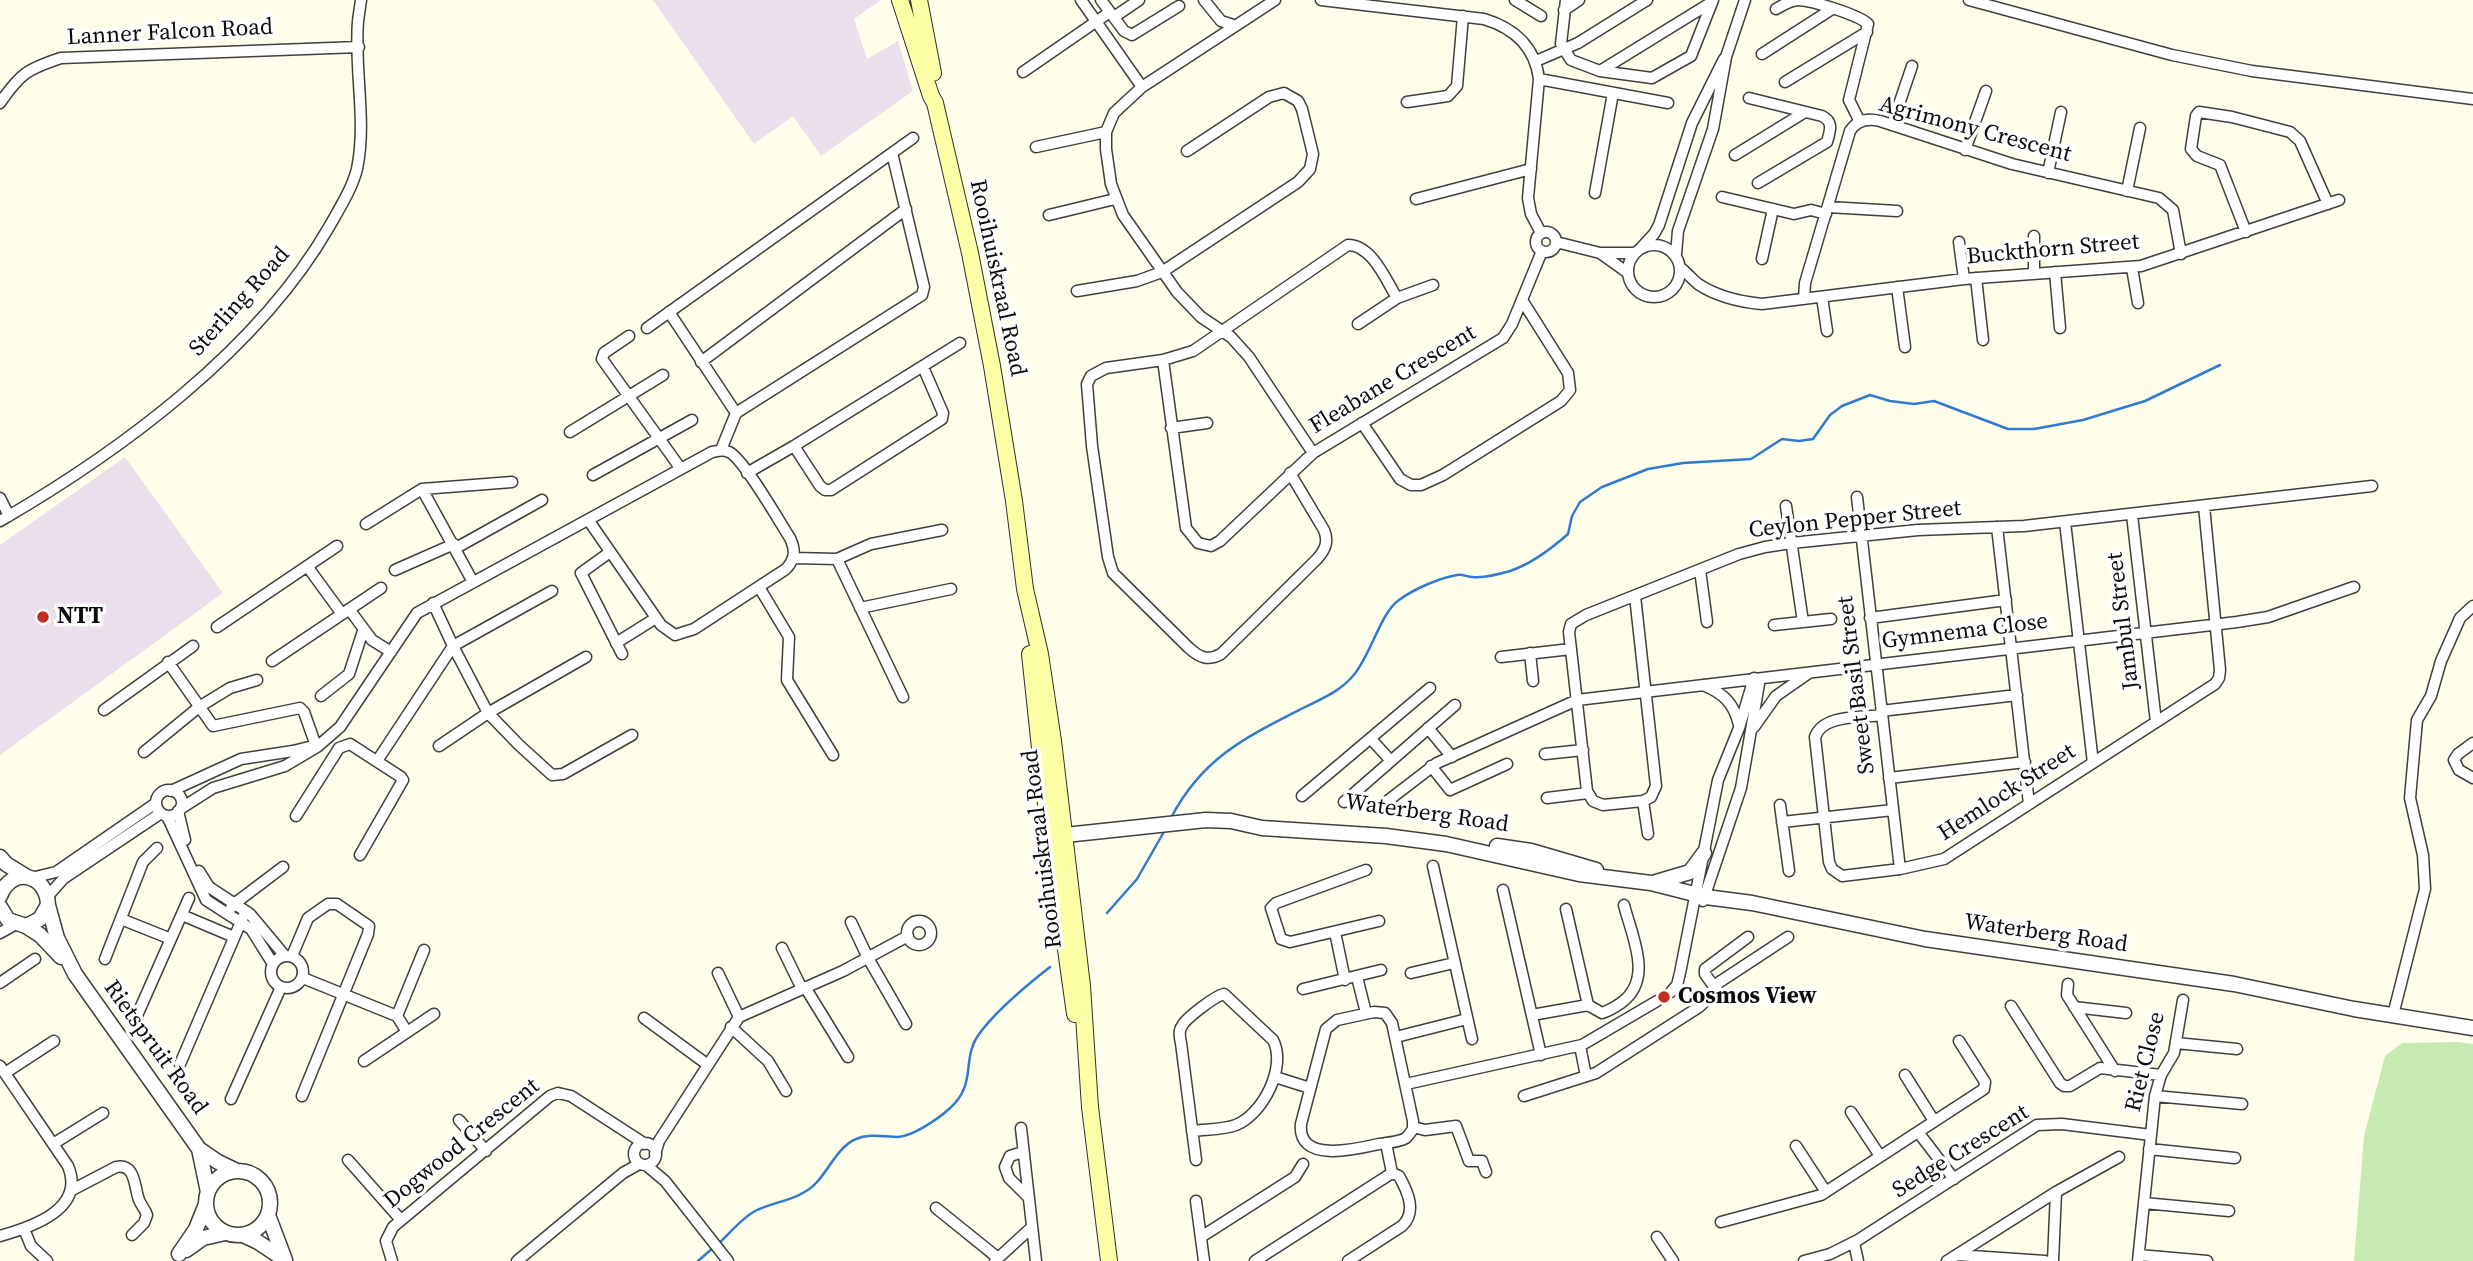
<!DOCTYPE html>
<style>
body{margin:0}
canvas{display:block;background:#fffeea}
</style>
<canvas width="2473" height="1261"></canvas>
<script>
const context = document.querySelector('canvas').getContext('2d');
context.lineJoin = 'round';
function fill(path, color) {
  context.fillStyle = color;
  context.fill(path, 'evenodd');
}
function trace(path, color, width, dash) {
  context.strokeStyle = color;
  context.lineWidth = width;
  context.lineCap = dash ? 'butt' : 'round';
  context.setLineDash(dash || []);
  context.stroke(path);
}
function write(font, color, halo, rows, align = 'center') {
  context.font = font + ' "Source Serif 4",serif';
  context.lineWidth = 7;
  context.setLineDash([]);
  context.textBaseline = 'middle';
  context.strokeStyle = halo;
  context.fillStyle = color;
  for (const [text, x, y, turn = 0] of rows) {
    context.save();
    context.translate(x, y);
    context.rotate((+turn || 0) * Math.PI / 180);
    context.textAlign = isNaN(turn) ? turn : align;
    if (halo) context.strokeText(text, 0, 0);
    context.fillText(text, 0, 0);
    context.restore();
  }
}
fill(new Path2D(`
 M653 0H881L854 19 867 59 898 41 913 91 821 156 793 116 754 144Z
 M125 457 223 593 0 755V545Z`), '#ebdfeb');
fill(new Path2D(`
 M2459 1042 2473 1044V1261H2354L2364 1136 2385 1056 2402 1043Z`), '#c7eab3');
trace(new Path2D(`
 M1171 818C1202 758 1246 737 1303 708 1321 699 1339 692 1352 677 1370 658 1380 613 1399 600 1414 589 1439 578 1457 575 1463 574 1467 577 1473 577 1483 578 1500 574 1510 571 1531 564 1551 549 1568 534L1572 516 1580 502 1602 487 1648 469 1683 463 1751 459 1782 439 1799 441 1813 439 1830 415 1842 406 1870 395 1890 401 1914 404 1934 401 2008 429H2034L2083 420 2145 401 2220 365
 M1107 913 1137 879 1165 830
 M719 1243C730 1233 742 1218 755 1211 775 1201 801 1200 817 1182 829 1169 839 1146 856 1139 869 1133 884 1137 898 1137 913 1136 938 1119 949 1109 977 1085 962 1060 977 1037 993 1013 1027 985 1050 967
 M698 1261 714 1247`), '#307ad3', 2.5);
const minor = new Path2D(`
 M1081 0 1142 87
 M1101 0 1124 31 1132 35 1179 6
 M1204 0 1221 21 1233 25
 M1275 0 1142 87 1114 113 1106 132V149L1111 184 1123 215 1177 292 1201 317 1231 337 1249 357 1313 453
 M1321 0 1484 19C1514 28 1535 47 1539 79L1528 198 1531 214 1541 233
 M1515 0 1541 16
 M1566 0 1561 44 1571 60 1600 71 1652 78 1691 56 1713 0
 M1969 0 2172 55 2252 71 2473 99
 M1776 9C1783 5 1789 1 1797 0 1811 0 1859 15 1868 24L1849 100 1860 122
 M1564 10 1579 0
 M1114 17 1139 0
 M1762 54 1832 9
 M1536 61 1578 43 1647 0
 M1600 71 1712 2
 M1023 72 1110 12
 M1539 79 1668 103
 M1785 82 1867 32
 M1749 98 1822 116C1834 122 1830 131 1827 142L1758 183
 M1407 102 1448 96 1457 86 1463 16
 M0 103C20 74 27 69 61 58L359 47
 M1892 125 1912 66
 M1036 147 1106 132
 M1965 150 1986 91
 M1735 155 1805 112
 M2048 173 2061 112
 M2127 191 2140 128
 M1595 193 1613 93
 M1722 197 1794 214 1811 210 1826 214
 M1416 199 1531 169
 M1828 207 1897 211
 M1049 215 1115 199
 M1536 242a10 10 0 1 1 20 0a10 10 0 1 1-20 0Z
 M2246 232 2220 165 2197 156 2191 149 2196 116 2199 112 2232 117 2290 132 2300 141 2328 204
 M1556 242 1600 253H1634
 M1959 242 1964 279
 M1628 271a26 26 0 1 1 52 0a26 26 0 1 1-52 0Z
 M1641 248 1654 234 1659 225 1692 123 1724 59
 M1600 253 1628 273
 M1676 254 1678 231 1713 129 1726 57 1745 0
 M1762 259 1773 209
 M1681 268C1687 273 1692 279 1698 284 1716 296 1741 302 1762 304L1964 279 2141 266 2339 200
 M2132 268 2138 303
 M2055 272 2060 328
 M2034 273V236
 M1976 278 1983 340
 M1897 287 1905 347
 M1077 291 1137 281 1162 272 1298 182 1310 169 1313 154 1302 109 1298 101 1284 93 1269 97 1187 151
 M1822 297 1827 331
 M1804 299 1805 283 1850 131C1857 120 1868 118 1880 121L2012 164 2159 198 2173 210 2181 254
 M669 312 736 413 721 450
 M1358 324 1397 298 1433 285
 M647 328 913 138
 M629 336 604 353 602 359 681 469
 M1163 360 1186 528 1198 543 1211 546 1220 541 1313 453 1503 338 1512 324 1542 251
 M701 362 906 209
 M736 413 922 295 924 287 892 153
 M1362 423 1400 479 1411 485H1421L1443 475 1561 401 1570 390 1568 373 1522 300
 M1171 428 1207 423
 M570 432 663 375
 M794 446 820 486 825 490H831L942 419 943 413 923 367
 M747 473 794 446 960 343
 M1290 473 1324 530C1329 542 1325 550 1317 559L1221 654C1208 661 1200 658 1189 648L1113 573 1108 557 1092 446 1087 384 1091 376 1106 368 1163 360 1193 351 1348 245C1372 245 1386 280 1397 298
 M593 475 692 420
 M422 489 512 482
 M1857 497 1900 869
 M0 498 9 516
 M1786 506 1803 622
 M2132 515 2156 722
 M0 521C121 451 258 350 329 227 339 209 352 189 357 169 367 121 354 70 358 21 359 14 360 7 361 0
 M2065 522 2093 763
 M366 524 422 489 473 582
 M1997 527 2029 804
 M456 548 542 500
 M610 552 581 573 622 654
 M794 558 837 559 871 544 942 530
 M837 559 903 697
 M307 566 342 614
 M395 570 454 544
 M1700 570 1707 622
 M759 587 789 637 787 680 833 755
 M1635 596 1656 786 1651 797 1643 801 1603 805 1593 801 1587 791 1569 632 1571 624 1586 615 1739 554 1765 547 1791 543 1918 530 2024 526 2372 486
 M433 603 453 646 488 713 519 745 552 775 563 774 632 735
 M860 608 951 589
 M349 609 372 640 391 652
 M1870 618 2006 600
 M1774 625 1831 619
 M217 627 337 546
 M616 643 656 618
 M1530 653 1533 681
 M1501 657 1571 649
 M272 661 381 588
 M168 662 213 726 300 708 304 712 315 743
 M1703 685C1723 693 1734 703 1739 725
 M321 696 349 674 363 631
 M104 710 193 646
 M1881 711 2017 695
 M1882 715C1861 718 1823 714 1815 737L1829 862 1832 869 1842 876 1900 869 1944 859 2215 684 2219 678 2220 670 2204 506
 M1754 727 1776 696 1809 673
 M1428 728 1452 757
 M1371 739 1391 761
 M2473 743 2458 754 2454 760 2459 770 2473 778
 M439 746 488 713 586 657
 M144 752 199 707 230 688 257 680
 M1545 754 1583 750
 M377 761 453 646 552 591
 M1431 766 1450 790 1507 764
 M1889 778 2025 762
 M156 803a13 13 0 1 1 26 0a13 13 0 1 1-26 0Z
 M171 791 241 759 293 751 309 747
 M1302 796 1430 688
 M1547 798 1588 793
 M1643 801 1648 834
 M1344 802 1455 705
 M1780 805 1789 871
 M1381 806 1437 763 1577 700 2237 622 2268 617 2354 587
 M180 809 213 788 285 766 317 747 340 727 417 613 712 452C718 451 723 449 729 452 743 458 779 521 790 538 796 551 795 559 786 569L694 629 675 635 661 625 589 521
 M178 811 185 840
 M167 816 206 900 251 929 273 964
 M296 816 339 748 350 744 401 777 403 780 360 855
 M1782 822 1893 810
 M1433 866 1472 1039
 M1366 870 1276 903 1271 908 1281 939 1290 942 1379 921
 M199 871 209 887 250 914 285 956
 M31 878 56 872 156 803
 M1503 890 1541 1055
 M48 896 64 878 161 813
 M1703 901 1741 788 1759 684
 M231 908 234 904 283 867
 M1566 909 1588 1005 1602 1013C1609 1011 1615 1007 1621 1003 1654 979 1632 937 1624 905
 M182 915 234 937
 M121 919 171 939
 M907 933a12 12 0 1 1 24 0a12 12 0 1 1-24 0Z
 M851 922 868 958 906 1024
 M1335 932 1345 980
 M0 933 16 924
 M782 948 802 989
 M271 972a16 16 0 1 1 32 0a16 16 0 1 1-32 0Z
 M292 956 308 918 328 904H337L369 926 368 934 302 1096
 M105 959 143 862 157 848
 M718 973 739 1017
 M1411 973 1454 963
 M1357 977 1366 1013
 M303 978 397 1016 407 1032
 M0 983 35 959
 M2068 984 2067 995 2115 1071
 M805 987 848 1057
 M1715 988 1705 974V969L1748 937
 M1303 989 1381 970
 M1671 992 1677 985 1680 973 1718 780 1739 728 1754 678
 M2011 1006 2060 1083 2064 1086H2070L2100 1068 2161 1075
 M2074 1007 2126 1013
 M1374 1012 1385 1013 1392 1023 1413 1121V1129C1411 1132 1409 1135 1406 1138 1399 1142 1387 1143 1379 1144 1357 1149 1297 1164 1301 1124L1326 1029 1337 1020Z
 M1532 1015 1588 1005
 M2393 1015 2425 889 2423 855 2410 798 2417 720 2431 696 2441 661 2457 625 2460 618 2473 606
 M397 1016 424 950
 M644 1018 708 1065
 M135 1020 189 898
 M731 1027 768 1061 786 1091
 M1396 1037 1467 1019
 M2176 1043 2237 1049
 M1580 1046 1586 1076
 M364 1061 434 1014
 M180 1064 243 917
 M0 1066 68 1166C86 1209 32 1227 0 1236
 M5 1073 54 1041
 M1905 1075 1934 1121
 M1275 1077 1310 1088
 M1406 1084 1582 1045 1657 1001
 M1524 1096 1596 1073 1699 1007 1712 995 1718 983 1788 937
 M2155 1096 2242 1104
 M231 1099 281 987
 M1851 1112 1880 1156
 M459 1120 486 1151
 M1413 1127 1425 1130 1456 1126 1469 1161H1482L1486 1172
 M1021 1128 1036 1261
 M1192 1131C1206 1129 1223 1130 1236 1125 1263 1114 1287 1067 1273 1040L1224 994C1215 996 1186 1018 1182 1026 1178 1031 1180 1038 1181 1043L1196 1160
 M1918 1132 1954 1179
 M634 1154a11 11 0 1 1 22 0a11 11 0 1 1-22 0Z
 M53 1144 103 1113
 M1796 1146 1826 1192
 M2149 1149 2235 1158
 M1023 1152 1010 1156 1005 1167 1009 1178 1029 1198
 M655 1154 659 1141 739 1017 843 971 908 936
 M348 1160 401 1220
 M646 1165 665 1181 728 1261
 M72 1190 116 1167C136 1163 134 1187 139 1200 141 1205 145 1209 147 1215L144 1223 132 1235
 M1196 1201 1204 1261
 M2144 1203 2229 1211
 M936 1208 998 1258
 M1721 1222 1821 1195 1984 1089 1985 1082 1959 1041
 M24 1229 31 1246 47 1261
 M1201 1237 1295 1177 1303 1164
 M1657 1237 1673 1261
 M1854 1243 1858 1261
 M1957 1255 2045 1261
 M2139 1255 2207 1261
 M392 1261 386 1241 393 1227 550 1096 558 1093 571 1096 645 1144
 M517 1261 623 1173 639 1164
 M995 1261 1032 1227
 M1255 1261 1392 1173
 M1348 1261 1402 1226C1417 1212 1408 1192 1399 1176L1392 1173 1386 1143
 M1804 1261 1830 1254 1858 1240 2037 1125 2062 1124 2151 1135
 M1947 1261 2056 1192 2119 1157
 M2053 1261 2056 1192
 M2138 1261 2155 1096 2161 1075 2174 1053 2183 1000`);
const tertiary = new Path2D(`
 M1056 836 1206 820 1231 821 1262 828 1386 836 1446 844 1579 874 1651 883 1706 897 1752 903 1925 939 2234 984 2354 1009 2473 1028
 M1497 846 1531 851 1596 870
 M0 857 6 864 27 877
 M1653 883 1690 872 1704 853
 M0 896C11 866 47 873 48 905L40 919 26 926 8 920 0 907
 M48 905 57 938 75 974 199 1149 218 1162 237 1171
 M26 926 40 935 61 957
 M199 1149 208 1192
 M206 1203a32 32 0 1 1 64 0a32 32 0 1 1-64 0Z
 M268 1215 285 1260
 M243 1235 258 1242 285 1260
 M186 1250 203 1238 225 1233
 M179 1254 196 1229 206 1204`);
const secondary = new Path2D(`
 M900 0 931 96 935 103 970 253 992 366 1014 501 1025 589 1040 654 1053 741 1082 986 1090 1107 1109 1261
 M919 0 933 73
 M1030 654 1047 814 1075 1014`);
trace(minor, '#3f3f3f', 13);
trace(tertiary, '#3f3f3f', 17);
trace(secondary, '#2e2e2e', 18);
trace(minor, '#fff', 10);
trace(tertiary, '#fff', 14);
trace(secondary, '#fcffa5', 16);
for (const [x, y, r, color] of [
 [43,617,7,"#c12f1e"],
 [1664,997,7,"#c12f1e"]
]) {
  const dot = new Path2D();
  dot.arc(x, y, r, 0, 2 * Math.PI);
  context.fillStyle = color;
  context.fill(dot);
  trace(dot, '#fff', 2.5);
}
write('23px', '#0c0c0c', '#fff', [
 ["Lanner Falcon Road",170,33,-3],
 ["Agrimony Crescent",1975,130,15],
 ["Buckthorn Street",2053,250,-5],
 ["Rooihuiskraal Road",997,278,78],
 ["Sterling Road",240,302,-48],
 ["Fleabane Crescent",1393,380,-31],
 ["Ceylon Pepper Street",1855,520,-6],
 ["Jambul Street",2124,621,-97],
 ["Gymnema Close",1965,632,-7],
 ["Sweet Basil Street",1857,685,-97],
 ["Hemlock Street",2007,793,-33],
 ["Waterberg Road",1427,814,8],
 ["Rooihuiskraal Road",1043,849,-97],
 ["Waterberg Road",2046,934,8],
 ["Rietspruit Road",155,1048,54],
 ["Riet Close",2146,1062,-76],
 ["Dogwood Crescent",462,1144,-39],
 ["Sedge Crescent",1961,1152,-32]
]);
write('bold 23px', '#0c0c0c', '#fff', [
 ["NTT",57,617],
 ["Cosmos View",1678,997]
], 'left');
</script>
